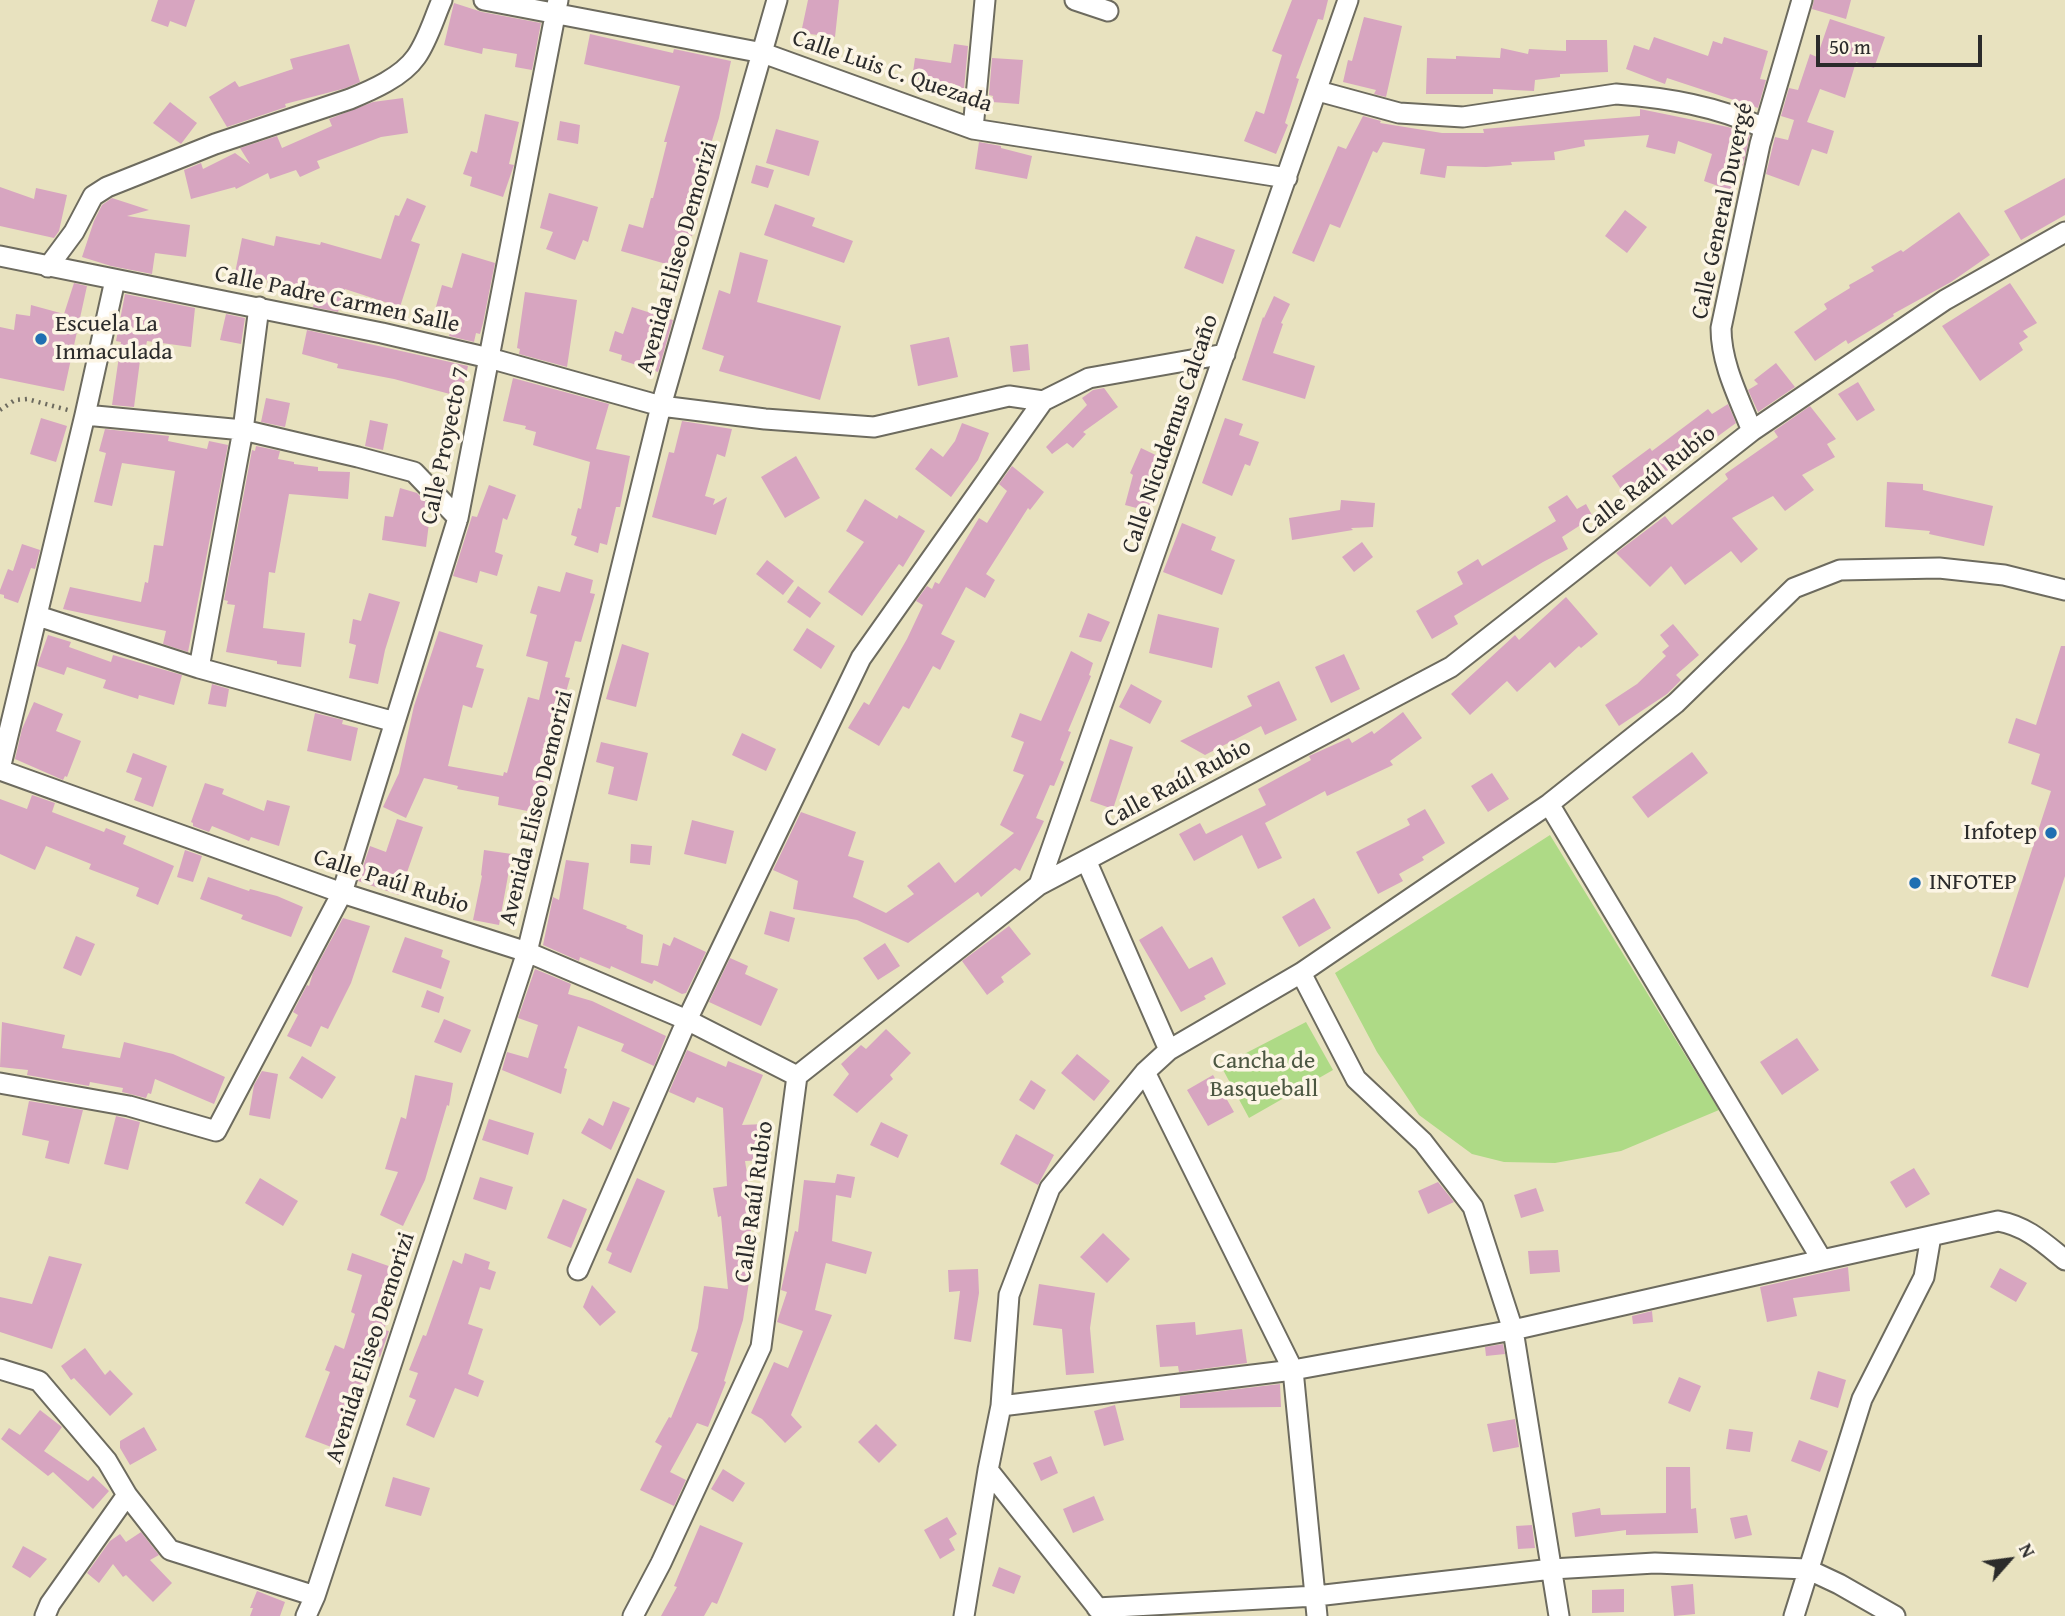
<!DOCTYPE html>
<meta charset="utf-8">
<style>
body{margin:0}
#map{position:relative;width:2065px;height:1616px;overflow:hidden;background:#e8e2bf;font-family:"Gentium Book Plus",serif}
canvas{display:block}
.north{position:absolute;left:1974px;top:1525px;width:70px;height:70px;-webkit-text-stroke:5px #fcf5e5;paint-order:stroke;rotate:62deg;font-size:19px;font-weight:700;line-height:28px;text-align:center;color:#2b2b2b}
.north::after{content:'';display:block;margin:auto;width:24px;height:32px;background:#2b2b2b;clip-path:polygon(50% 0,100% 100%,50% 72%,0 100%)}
.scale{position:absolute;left:1816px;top:35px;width:166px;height:32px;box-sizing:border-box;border:4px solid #2b2b2b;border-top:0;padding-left:9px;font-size:21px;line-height:24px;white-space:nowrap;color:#2b2b2b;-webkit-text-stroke:5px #fcf5e5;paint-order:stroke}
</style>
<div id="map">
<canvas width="2065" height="1616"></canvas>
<div class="north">N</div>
<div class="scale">50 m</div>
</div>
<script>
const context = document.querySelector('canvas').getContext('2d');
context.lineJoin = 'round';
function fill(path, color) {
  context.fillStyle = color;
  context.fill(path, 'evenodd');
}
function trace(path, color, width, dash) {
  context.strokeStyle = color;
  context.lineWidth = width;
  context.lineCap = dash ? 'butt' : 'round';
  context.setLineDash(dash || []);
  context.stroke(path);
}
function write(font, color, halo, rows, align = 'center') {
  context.font = font + ' "Gentium Book Plus",serif';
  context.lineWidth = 7;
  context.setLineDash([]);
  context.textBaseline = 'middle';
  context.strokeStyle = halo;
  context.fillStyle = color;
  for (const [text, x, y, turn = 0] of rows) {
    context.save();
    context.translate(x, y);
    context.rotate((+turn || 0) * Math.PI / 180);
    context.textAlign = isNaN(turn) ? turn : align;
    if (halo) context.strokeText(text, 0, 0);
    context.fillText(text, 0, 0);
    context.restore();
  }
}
fill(new Path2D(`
 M1550 835 1719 1110 1621 1151 1555 1163 1504 1162 1472 1154 1419 1115 1377 1052 1335 973Z
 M1306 1022 1333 1070 1249 1118 1221 1066Z`), '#aeda86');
fill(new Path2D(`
 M158 0H195L186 27 170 21 168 27 151 21Z
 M808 0H839L835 37 801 33Z
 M1292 0H1328L1323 20 1318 19 1296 78 1299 79 1285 123 1288 125 1276 154 1244 141 1256 111 1264 114 1282 55 1272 51Z
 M1814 0H1851L1846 19 1812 9Z
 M454 3 482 12 541 23 532 70 515 67 517 54 483 48 482 54 444 45Z
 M1364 17 1402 26 1386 97 1374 94 1376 90 1343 82 1348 60 1352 61Z
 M1830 19 1885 37 1874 68 1856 62 1845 98 1820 89 1807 122 1834 131 1827 154 1812 149 1799 186 1766 174 1775 137 1788 140 1794 120 1781 116 1789 88 1798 90 1810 54 1817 57Z
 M590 34 673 53 674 49 731 61 719 118 706 160 713 161 703 201 692 236 689 235 680 268 621 251 629 224 643 228 651 198H653L667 142H664L680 86 584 64Z
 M1654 37 1708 56 1713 41 1722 44 1724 37 1768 51 1760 79 1766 80 1758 108 1667 78 1665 84 1626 69 1634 45 1649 50Z
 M1566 40H1607L1608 72 1560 74V77L1535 80 1534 91 1493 89V94H1426L1427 58 1456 59V56L1500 58 1501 48 1528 54 1529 49 1566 51Z
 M349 44 360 82 346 88 285 104 286 107 227 127 209 97 235 81 239 87 293 69 290 59Z
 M954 44 968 46 964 89 954 87 955 84 912 79 915 58 951 63Z
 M992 58 1023 60 1019 104 992 102 993 96 989 95Z
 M403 98 408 133 381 137 317 161 320 168 300 177 296 170 270 179 268 173 236 189 235 187 191 199 184 170 201 163 203 169 235 153 250 164 240 148 277 136 282 148 332 126 329 119 373 102Z
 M170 102 197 123 181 144 153 123Z
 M1640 109 1728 127 1750 135 1743 166 1740 165 1732 191 1704 181 1712 154 1678 141 1675 154 1646 147 1649 135 1584 140 1585 146 1554 152 1555 160 1511 162 1512 165 1486 167 1447 166 1445 178 1420 174 1425 149 1383 142 1377 153 1373 151 1340 228 1330 224 1314 262 1292 253 1338 146 1346 149 1363 116 1381 121 1380 123 1442 133H1484L1483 129 1640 116Z
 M485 114 519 122 509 164 514 165 503 197 470 186 472 177 463 174 471 151 477 153Z
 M560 121 580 125 578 144 557 140Z
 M776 129 819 141 809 176 766 163Z
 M979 142 1001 146V148L1032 156 1027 179 975 169Z
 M756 165 774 170 768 188 751 183Z
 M2065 178V215L2021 240 2004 211Z
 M0 187 34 199 36 188 67 195 59 231 54 238 0 226Z
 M549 193 598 207 588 242 583 240 575 260 546 249 553 232 540 228Z
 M112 198 149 210 127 216 190 225 186 257 155 253 152 274 111 266 82 257 94 221 102 205Z
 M407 198 426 206 411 241 420 244 400 307 345 289 338 312 313 307 316 296 267 283 268 280 235 273 242 238 274 246 276 236 320 245 321 242 381 259 395 215 399 216Z
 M775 204 815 218 812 226 853 241 844 263 764 235Z
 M1625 210 1647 227 1627 253 1605 236Z
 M1959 212 1990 255 1951 282 1893 314 1894 316 1848 344 1846 340 1815 361 1794 332 1827 309 1824 304 1850 288 1849 285 1874 271 1871 267 1901 250 1903 252Z
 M1196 236 1235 250 1223 284 1184 268Z
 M740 252 768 260 757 302 841 326 820 400 719 371 724 356 702 349 719 290 730 294Z
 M462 253 495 263 483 323 480 334 476 333 474 342 449 336 452 327 432 321 442 285 452 288Z
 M74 283 87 286 64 391 0 378V327L14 330 16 314 30 316 31 305 64 314Z
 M2010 283 2037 323 2023 331 2028 337 2019 343 2023 350 1980 381 1942 326Z
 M525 292 577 300 567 367 519 354 520 349 517 348Z
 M125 294 195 308 191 347 147 341 146 346 142 345 134 407 112 405 121 342 116 341Z
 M1274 296 1290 304 1281 323 1283 324 1273 353 1315 366 1305 399 1242 380 1263 317 1264 318Z
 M632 307 673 320 658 372 621 360 622 355 609 351 615 331 623 334Z
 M226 314 245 318 241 344 220 340Z
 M307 330 468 366 461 397 394 379 337 368 338 364 302 354Z
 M949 337 958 377 918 386 910 345Z
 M1028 344 1030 370 1013 372 1010 346Z
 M1776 363 1795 387 1758 412 1748 390 1758 384 1754 380Z
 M513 378 609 404 596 449 630 456 620 507H616L607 545 600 543 598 553 574 545 577 537 571 535 578 508 581 509 590 462 533 445 536 432 525 429 526 426 503 421Z
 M1858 382 1875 410 1857 421 1838 394Z
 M1104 388 1118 407 1083 432 1086 434 1073 448 1067 443 1052 454 1046 447 1087 405 1082 398 1093 390Z
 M266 398 290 403 285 427 261 422Z
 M1728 404 1736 423 1629 501 1612 476 1650 448 1652 451 1708 409 1712 414Z
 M1810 406 1836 439 1827 444 1835 457 1802 475 1814 490 1785 511 1773 496 1732 518 1758 549 1741 563 1731 551 1685 585 1671 566 1650 587 1616 553 1665 516 1672 525 1728 479 1725 474 1778 437 1774 431Z
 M41 418 67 426 56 462 30 454Z
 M1225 418 1243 424 1239 435 1259 442 1250 466 1245 464 1232 496 1202 483Z
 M370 420 388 424 383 450 365 446Z
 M682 421 732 429 725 457 717 454 705 496 715 499 713 505 727 497 716 535 652 517 669 452 674 453Z
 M962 423 989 433 978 460 951 497 915 469 931 448 943 457 955 441Z
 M105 429 169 436 168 441 207 449 209 441 228 445 188 652 163 644 166 631 63 609 70 587 141 602 145 582 148 583 154 545 163 546 175 471 122 463 112 506 94 502 106 453 99 451Z
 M256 446 280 451 278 459 294 462V464L318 467V471L350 472 348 499 289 494 275 573 269 572 263 628 305 633 301 667 277 664V661L226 652 235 605 227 604 228 601 224 600 252 450 255 451Z
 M1141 448 1168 461 1154 491 1148 511 1125 505 1133 475 1130 473Z
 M796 456 820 498 785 518 761 477Z
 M1012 466 1044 492 1030 510 1028 508 986 574 995 580 985 598 966 587 941 634 955 641 940 670 933 666 909 709 903 706 879 746 848 728 864 702 869 705 907 639 923 605 916 601 927 586 932 589 935 582 939 584 979 518 987 523 1007 491 999 484Z
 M1887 482 1923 484V490L1993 506 1984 546 1929 534 1930 531 1885 527Z
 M489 485 516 495 507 520 503 518 495 552 503 555 497 576 480 571 477 583 453 576 472 516 477 517Z
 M400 488 417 493 427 503 422 522 429 523 426 547 382 540 385 516 393 517Z
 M1567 495 1577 509 1586 504 1593 517 1562 537 1568 549 1543 562 1454 616 1458 624 1432 639 1416 611 1463 584 1457 572 1478 559 1482 566 1556 521 1548 507Z
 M865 499 897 519 899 515 925 531 903 567 899 564 862 616 828 592 864 542 846 531Z
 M1341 500 1375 503 1373 527 1351 528 1353 530 1292 540 1289 518 1340 510Z
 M1182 523 1216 537 1211 550 1235 560 1222 595 1163 572Z
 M1362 542 1373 557 1354 572 1342 557Z
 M22 544 40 550 35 569 31 568 18 603 4 598V595L0 594V590L8 569 13 571Z
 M767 560 794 581 783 595 756 574Z
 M566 572 593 580 590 593 595 594 581 642 575 641 565 677 570 678 552 742 537 813 498 805 499 797 457 789 458 786 424 778 406 818 383 807 399 773 414 706 439 631 483 645 476 667 484 669 472 708 463 705 448 766 503 776 504 772 507 773 528 697 539 700 548 662 526 656 537 615 530 613 538 586 560 592Z
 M798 586 821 603 810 618 787 602Z
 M369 593 400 602 385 650 378 684 349 678 356 645 349 643 353 619 361 621Z
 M1566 597 1598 634 1581 648 1579 646 1555 668 1550 662 1517 692 1507 681 1470 715 1451 694 1515 635 1519 640Z
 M1088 613 1110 622 1101 642 1079 637Z
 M1158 614 1219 628 1212 668 1149 653Z
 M1673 624 1699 655 1676 675 1681 680 1667 694 1619 726 1605 705 1637 684 1666 656 1662 652 1669 646 1660 635Z
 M807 628 835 646 821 669 793 650Z
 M48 635 71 642 69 647 111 662 113 655 182 675 174 705 139 695 138 699 103 688 106 680 67 667 64 675 37 666Z
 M622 644 649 653 636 707 606 699Z
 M2061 646H2065V876L2028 988 1991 976 2051 791 2031 784 2040 754 2008 743 2016 718 2036 725Z
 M1071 651 1093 663 1089 675 1091 676 1068 731 1071 732 1060 760 1064 762 1054 786 1050 785 1036 818 1044 821 1020 871 1015 868 981 897 978 892 908 943 857 920 793 909 798 881 773 870 801 812 856 832 848 856 864 861 853 897 886 913 914 894 907 886 939 862 955 883 1014 833 1000 825 1024 775 1013 771 1024 742 1011 737 1020 713 1041 721Z
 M1344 654 1360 689 1331 703 1315 667Z
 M1279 681 1297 720 1265 735 1261 726 1205 755 1180 741 1252 706 1247 696Z
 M212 684 229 689 226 707 208 704Z
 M1131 684 1162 701 1150 724 1119 707Z
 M34 702 63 714 56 731 81 741 67 777 65 776 63 780 15 759 22 729Z
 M1403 712 1422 738 1390 761 1393 765 1327 796 1325 791 1265 823 1282 858 1258 869 1242 835 1194 861 1179 834 1200 823 1206 834 1266 805 1258 789 1311 760 1309 756 1349 738 1352 743 1372 731 1374 734Z
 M315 713 343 720 342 724 358 728 351 761 307 751Z
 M742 733 776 749 766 771 732 755Z
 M1110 739 1133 747 1113 809 1090 801Z
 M601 742 648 753 637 801 608 794 614 767 596 762Z
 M1692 752 1708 773 1648 818 1632 797Z
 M133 753 167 766 153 807 134 800 142 778 126 772Z
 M1492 773 1509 799 1488 812 1471 786Z
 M205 783 224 789 222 794 264 811 267 800 290 806 279 846 251 837 249 841 212 826 209 832 193 826V823L191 822Z
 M32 795 55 803 52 812 104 832 106 828 126 836 123 844 174 866 158 905 136 896 139 888 89 869 91 864 46 846 35 870 0 854V799L27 809Z
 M1425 809 1445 843 1422 857 1424 860 1399 874 1403 881 1378 894 1356 852 1410 825 1407 819Z
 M397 819 423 827 399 895 358 881 370 846 386 852Z
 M692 820 734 831 726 864 684 854Z
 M631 844 652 846 650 865 630 863Z
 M185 850 202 856 193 882 177 877Z
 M484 850 512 854 499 925 473 920 482 876 481 875Z
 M566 860 589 863 583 909 627 926 626 928 643 935 641 963 658 966 663 943 670 946 674 937 706 952 686 993 682 994 654 980 652 984 611 966 610 969 580 957 579 961 543 945 553 897 559 900Z
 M208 877 249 891 250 889 277 896 303 907 291 937 241 919 243 915 200 899Z
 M1314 898 1331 928 1299 947 1282 917Z
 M770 911 795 918 789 942 764 934Z
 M343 918 370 926 351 983 328 1029 321 1026 311 1047 287 1036 298 1015 293 1012 307 985 309 986 313 973Z
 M1009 926 1031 954 1001 977 1004 982 987 995 962 961Z
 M1162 926 1189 969 1212 957 1226 984 1204 996 1206 999 1181 1012 1139 940Z
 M76 936 95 944 81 976 63 968Z
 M405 937 443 950 441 957 450 961 441 989 392 972Z
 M885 943 900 966 878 980 863 958Z
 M730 958 748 966 745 974 778 989 761 1026 709 1002Z
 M535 969 571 984 568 994 592 1001 666 1036 654 1066 621 1051 624 1044 578 1026 564 1068 567 1069 561 1094 502 1070 507 1052 528 1058 538 1025 518 1018Z
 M427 990 444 997 439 1013 421 1007Z
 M444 1019 471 1030 461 1053 434 1042Z
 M2 1022 65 1035 62 1048 120 1058 124 1042 173 1054 225 1077 214 1104 155 1079 151 1094 148 1093 146 1098 122 1092 123 1088 90 1082 89 1086 27 1075 28 1070 0 1067Z
 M886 1029 911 1053 890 1075 893 1079 857 1113 833 1095 849 1074 841 1064 861 1045 866 1049Z
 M1797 1038 1819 1070 1782 1095 1760 1062Z
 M687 1050 726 1067 728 1061 763 1075 742 1125 765 1124 767 1160 745 1161 753 1211 749 1212 754 1263H752L743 1320 724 1381 726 1382 708 1427 697 1423 670 1472 686 1480 674 1506 640 1490 662 1446 655 1442 669 1417 671 1418 698 1353 691 1351 698 1328 704 1286 728 1289 721 1216 718 1217 713 1188 727 1186 723 1108 697 1097 694 1103 669 1092Z
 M1077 1054 1110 1081 1094 1101 1061 1073Z
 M302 1056 336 1077 322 1099 289 1078Z
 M262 1071 278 1074 270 1119 249 1115 254 1085Z
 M415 1075 453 1083 449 1106 447 1105 425 1180 403 1226 380 1215 398 1172 385 1169 401 1117 406 1119Z
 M1213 1075 1234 1112 1208 1126 1187 1090Z
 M1031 1080 1046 1090 1034 1110 1019 1100Z
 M29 1101 83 1110 69 1164 45 1158 49 1141 22 1135Z
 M613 1101 630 1108 611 1150 581 1133 589 1118 603 1126Z
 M116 1116 140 1122 128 1170 104 1164Z
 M489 1119 534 1133 528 1155 482 1140Z
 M881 1122 908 1135 898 1158 870 1145Z
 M1016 1134 1054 1155 1038 1185 1000 1164Z
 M1914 1168 1930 1194 1906 1208 1890 1182Z
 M837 1174 855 1177 851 1198 836 1195 832 1241 872 1252 866 1274 826 1263 815 1310 832 1315 791 1415 802 1427 785 1443 762 1419 751 1413 774 1362 788 1368 803 1331 777 1322 787 1292 781 1290 795 1231 798 1232 804 1180 835 1183Z
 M480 1177 513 1187 506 1210 473 1199Z
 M260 1178 298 1201 283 1226 245 1203Z
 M637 1178 665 1191 631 1273 608 1263 612 1253 606 1250Z
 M1438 1182 1454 1202 1428 1214 1418 1191Z
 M1536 1188 1544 1211 1521 1218 1514 1195Z
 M563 1199 587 1209 571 1248 547 1238Z
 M1103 1233 1130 1259 1107 1283 1080 1257Z
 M1558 1250 1560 1272 1530 1274 1528 1251Z
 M352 1253 397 1269 387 1298 394 1300 384 1330 389 1331 380 1357 374 1355 339 1450 305 1437 330 1372 325 1370 335 1345 344 1349 355 1314 351 1312 362 1275 347 1270Z
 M465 1253 490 1262 488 1269 496 1272 490 1290 480 1287 468 1324 483 1329 468 1374 484 1381 478 1397 455 1388 434 1438 406 1425 416 1400 409 1397 418 1373 409 1370 423 1335 426 1336 453 1260 462 1264Z
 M49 1256 82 1264 52 1349 0 1332V1297L32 1304Z
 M1848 1267 1850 1291 1793 1298 1797 1316 1767 1322 1760 1287Z
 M2000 1268 2027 1283 2016 1302 1990 1287Z
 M978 1269 979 1293 971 1342 954 1339 960 1291 949 1292 948 1270Z
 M1039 1284 1095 1293 1090 1328 1094 1373 1066 1375 1062 1329 1033 1325Z
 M592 1285 616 1312 600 1326 583 1307Z
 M1652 1311 1653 1322 1633 1324 1632 1316Z
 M1195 1322 1196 1335 1242 1329 1247 1363 1179 1372 1178 1366 1160 1367 1156 1325Z
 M1503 1344 1505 1354 1486 1356 1485 1347Z
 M85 1348 105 1375 110 1370 133 1394 110 1416 74 1378 71 1380 61 1366Z
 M1818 1371 1846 1380 1838 1408 1810 1399Z
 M1679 1377 1701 1386 1690 1412 1668 1403Z
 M1280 1384 1281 1407 1180 1408V1396Z
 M1115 1405 1124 1440 1104 1446 1094 1411Z
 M40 1410 62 1427 44 1451 88 1481 93 1476 109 1491 93 1509 53 1472 48 1476 1 1439 9 1428 20 1435Z
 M1515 1419 1519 1447 1493 1452 1487 1424Z
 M876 1424 897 1445 879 1463 858 1442Z
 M144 1427 157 1450 130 1465 120 1448V1441Z
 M1729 1429 1753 1432 1750 1452 1726 1449Z
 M1799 1440 1828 1451 1820 1472 1791 1461Z
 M1051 1456 1058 1473 1041 1481 1033 1463Z
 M1666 1467H1690L1691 1509 1696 1508 1698 1533 1626 1535V1530L1575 1537 1572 1513 1600 1508 1601 1515 1666 1513Z
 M723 1469 745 1483 733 1502 711 1489Z
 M393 1477 430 1488 421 1516 385 1506Z
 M1094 1496 1104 1520 1073 1533 1063 1509Z
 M1747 1515 1752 1535 1735 1539 1730 1518Z
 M947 1517 957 1534 949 1539 955 1550 940 1559 924 1530Z
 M700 1525 743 1543 717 1604 712 1602 704 1616H661L677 1587 674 1586Z
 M1532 1525 1535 1548 1518 1549 1516 1526Z
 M141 1532 159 1555 150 1560 172 1583 153 1602 126 1575 123 1577 113 1564 99 1583 87 1573 110 1541 120 1534 126 1542Z
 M23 1546 47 1559 30 1578 12 1567Z
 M999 1567 1021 1576 1014 1594 992 1586Z
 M1693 1584 1695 1614 1674 1616 1671 1586Z
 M1624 1589V1612L1592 1613V1590Z
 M257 1591 285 1602 280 1616H250L253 1608H250Z`), '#d7a5c0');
const minor = new Path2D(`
 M484 0 763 53 973 129 1287 178
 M1075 0 1108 11
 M1318 91 1399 113 1463 117 1616 94C1668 98 1716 106 1764 128
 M973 129 985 0
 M0 256 382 333 489 358 661 406 765 419 874 427 1009 396 1043 401
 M48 267 74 232 93 196 107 187 215 144 350 99C372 90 402 77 416 57 428 40 434 18 442 0
 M85 415 243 430 358 457 414 472 458 518
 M1752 431C1739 398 1721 364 1721 328L1760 144 1802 0
 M38 616 199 668 395 722
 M199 668 243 430 259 307
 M0 769 85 415 115 280
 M0 770 342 893 527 952 687 1020 797 1076
 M1086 860 1169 1050
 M1039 885 1348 0
 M1301 973 1356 1079 1423 1142 1473 1207 1513 1330 1559 1616
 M1145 1072 1293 1370 1317 1616
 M0 1083 129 1106 216 1131 342 893 458 518 558 0
 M1822 1260 1998 1221C2026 1226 2043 1242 2065 1260
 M578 1270 687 1020 861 658 1043 401 1089 378 1225 354
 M0 1369 39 1381 107 1461 127 1495 170 1550 315 1596
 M1001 1406 1293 1370 1513 1330 1822 1260 1549 804
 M1097 1608 1316 1596 1552 1569 1655 1563 1807 1569 1839 1584 1895 1616
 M45 1616 50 1604 127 1495
 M306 1616 315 1596 527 952 661 406 777 0
 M633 1616 661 1563 761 1347 797 1076 1039 885 1451 667 1752 431 1945 300 2065 232
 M964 1616 988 1470
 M1104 1616 988 1470 1001 1406 1009 1295 1050 1188 1145 1072 1169 1050 1301 973 1549 804 1676 703 1794 588 1840 570 1939 568 2004 575 2065 590
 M1794 1616 1862 1399 1924 1277 1931 1236`);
trace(minor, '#6d6b5f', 23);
trace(new Path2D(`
 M0 410 15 400 27 399 68 410`), '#6d6b5f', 4.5, [2, 5]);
trace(minor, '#fff', 19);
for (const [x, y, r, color] of [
 [41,339,7,"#1f6fb2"],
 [2051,833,7,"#1f6fb2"],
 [1915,883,7,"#1f6fb2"]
]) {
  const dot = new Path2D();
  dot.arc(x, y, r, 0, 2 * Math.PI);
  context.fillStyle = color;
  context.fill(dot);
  trace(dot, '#fcf5e5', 2.5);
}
write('24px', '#2b2b2b', '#fcf5e5', [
 ["Calle Luis C. Quezada",892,72,19],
 ["Calle General Duvergé",1723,211,-78],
 ["Avenida Eliseo Demorizi",678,258,-74],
 ["Calle Padre Carmen Salle",337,300,12],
 ["Calle Nicudemus Calcaño",1171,434,-71],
 ["Calle Proyecto 7",446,446,-78],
 ["Calle Raúl Rubio",1649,481,-38],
 ["Calle Raúl Rubio",1178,784,-28],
 ["Avenida Eliseo Demorizi",537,808,-76],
 ["Calle Paúl Rubio",391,882,18],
 ["Calle Raúl Rubio",755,1202,-82],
 ["Avenida Eliseo Demorizi",371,1348,-72]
]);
write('24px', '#2b2b2b', '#fcf5e5', [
 ["Escuela La",55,325],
 ["Inmaculada",55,353],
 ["Infotep",2037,833,"right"],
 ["INFOTEP",1929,883]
], 'left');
write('24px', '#4c5742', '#fcf5e5', [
 ["Cancha de",1264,1062],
 ["Basqueball",1264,1090]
]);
</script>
